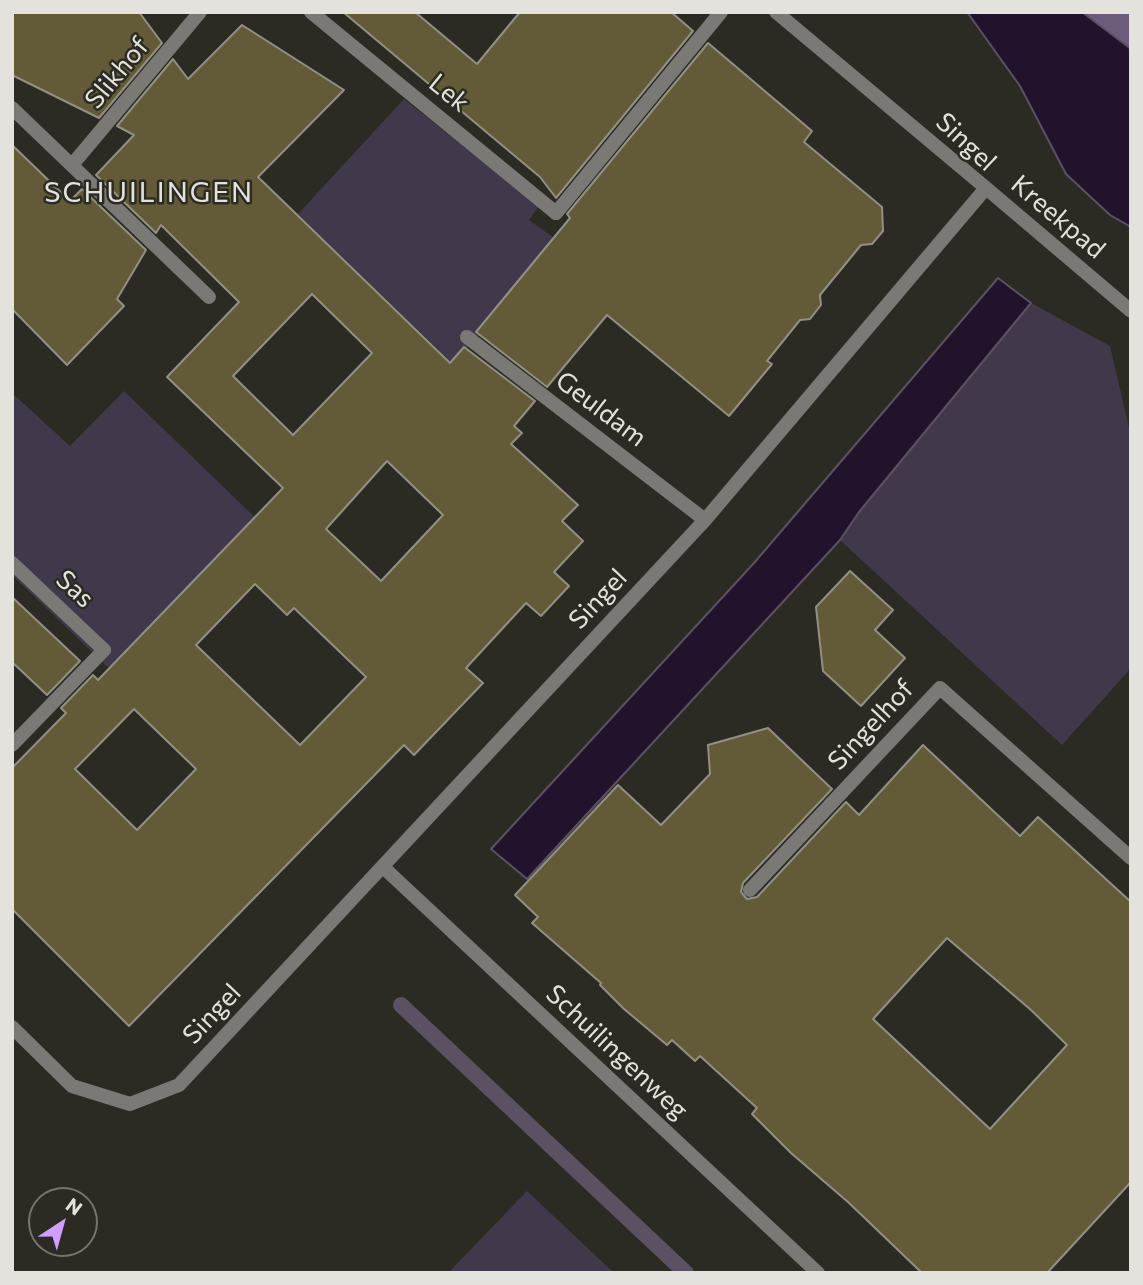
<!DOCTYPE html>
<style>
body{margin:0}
#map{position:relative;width:1143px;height:1285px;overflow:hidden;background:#2c2b23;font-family:Commissioner,sans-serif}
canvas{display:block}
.frame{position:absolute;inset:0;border:14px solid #e3e2dd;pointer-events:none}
.north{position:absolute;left:28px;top:1187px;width:70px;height:70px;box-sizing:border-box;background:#2c2b23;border:2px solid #75746d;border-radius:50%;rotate:36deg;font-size:19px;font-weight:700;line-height:28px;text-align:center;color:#e3e2dd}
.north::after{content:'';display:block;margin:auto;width:24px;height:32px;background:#d19dfe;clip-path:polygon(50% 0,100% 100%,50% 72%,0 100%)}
</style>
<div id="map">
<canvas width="1143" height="1285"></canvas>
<div class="frame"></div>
<div class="north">N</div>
</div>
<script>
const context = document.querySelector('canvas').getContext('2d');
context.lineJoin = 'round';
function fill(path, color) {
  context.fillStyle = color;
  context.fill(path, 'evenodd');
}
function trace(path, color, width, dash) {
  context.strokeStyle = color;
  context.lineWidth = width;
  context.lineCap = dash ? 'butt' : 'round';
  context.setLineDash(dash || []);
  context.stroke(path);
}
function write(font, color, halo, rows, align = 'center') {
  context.font = font + ' Commissioner,sans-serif';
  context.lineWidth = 5;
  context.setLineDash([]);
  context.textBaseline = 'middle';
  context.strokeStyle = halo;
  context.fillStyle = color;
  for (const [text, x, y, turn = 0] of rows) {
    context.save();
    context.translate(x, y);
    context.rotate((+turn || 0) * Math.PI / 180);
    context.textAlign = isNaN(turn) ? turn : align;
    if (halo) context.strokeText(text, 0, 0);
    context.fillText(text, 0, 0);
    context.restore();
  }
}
fill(new Path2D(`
 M404 99 539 206 529 220 561 243 453 364 298 214Z
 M1031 303 1110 346 1131 436V668L1062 745 840 540 859 512Z
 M124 391 266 528 118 677 12 575V393L70 446Z
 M527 1191 614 1273H448Z`), '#42384b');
fill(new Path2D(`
 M1082 12H1131V49Z`), '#6c5b7b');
const water = new Path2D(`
 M967 12H1082L1131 49V227L1110 215 1066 174 1020 86Z
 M998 278 1031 303 859 512 840 540 527 879 491 849 754 563Z`);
fill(water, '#22132d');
trace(water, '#5c5162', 2);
trace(new Path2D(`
 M401 1005 686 1273`), '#5c5162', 16);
const building = new Path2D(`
 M12 12H139L162 43 99 118 12 75Z
 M343 12H415L477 64 520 12H671L693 31 556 198 540 177Z
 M242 25 344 90 258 177 450 363 464 347 535 401 514 426 522 433 511 444 578 505 562 521 583 541 554 572 569 586 541 616 526 603 466 668 483 683 414 755 404 745 129 1026 12 909V768L66 713 61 708 93 675 98 680 283 488 167 377 239 302 161 225 156 233 96 175 134 135 117 126 173 59 188 79ZM312 294 372 353 293 435 233 376ZM387 461 443 515 381 581 326 529ZM255 584 287 615 294 608 366 677 300 745 196 645ZM134 709 196 769 137 830 75 769Z
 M708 43 812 131 804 142 882 207 883 231 872 244 861 245 820 295 821 305 810 319 800 320 767 361 772 364 729 416 607 315 547 387 476 332 570 218 567 214Z
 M12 145 70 201 82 189 146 250 117 299 124 306 67 365 12 309Z
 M850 571 893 610 875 630 905 658 861 706 823 671 816 607Z
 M12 597 80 661 47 695 12 662Z
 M768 728 832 789 743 883 741 892 747 899 757 897 846 802 859 815 923 745 1020 836 1038 817 1131 902V1182L1047 1273H922L848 1202 791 1153 752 1114 757 1108 700 1056 695 1061 672 1040 667 1045 624 1009 600 985 601 983 532 923 538 917 515 895 618 785 661 825 710 774 708 745ZM947 938 1031 1010 1067 1045 990 1129 873 1019Z`);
fill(building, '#635b37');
trace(building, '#929086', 2);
trace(new Path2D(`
 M311 12 556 213
 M12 563 104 650`), '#7a7975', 14);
trace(new Path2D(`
 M12 108 209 297
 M72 165 200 12
 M986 188 1131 311
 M556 213 721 12
 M467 337 705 520
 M12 745 104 650
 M383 867 818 1273
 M750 890 940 688 1131 858
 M12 1027 72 1086 130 1104 179 1085 705 520 986 188 776 12`), '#7a7975', 14);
write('26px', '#e3e2dd', '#2c2b23', [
 ["Slikhof",117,73,-50],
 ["Lek",449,93,39],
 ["Singel",966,142,43],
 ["Kreekpad",1058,217,40],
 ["Geuldam",601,409,37],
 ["Sas",75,589,43],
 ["Singel",598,599,-47],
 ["Singelhof",871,725,-47],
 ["Singel",212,1014,-47],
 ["Schuilingenweg",617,1052,43]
]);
context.letterSpacing = '2px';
write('28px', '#e3e2dd', '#2c2b23', [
 ["SCHUILINGEN",149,193]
]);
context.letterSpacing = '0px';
</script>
